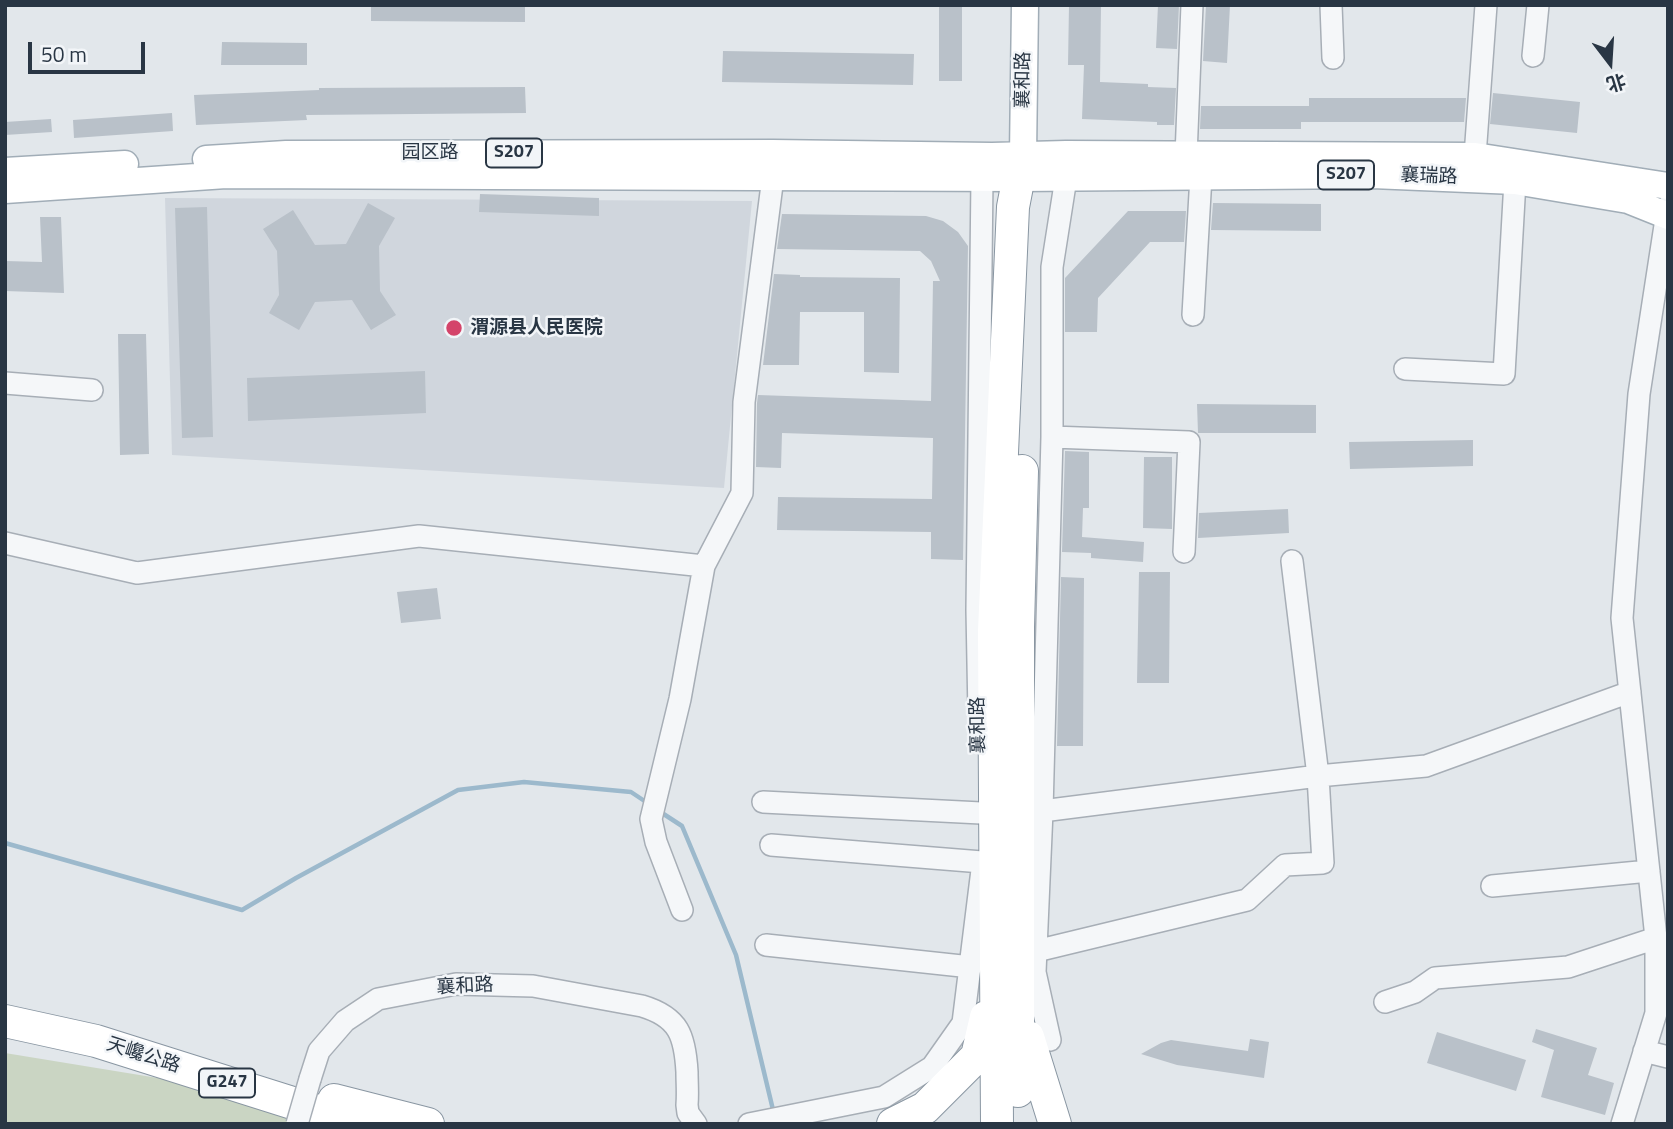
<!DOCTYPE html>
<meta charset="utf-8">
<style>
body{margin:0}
#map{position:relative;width:1673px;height:1129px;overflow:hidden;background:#e2e7eb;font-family:"Titillium Web","Noto Sans SC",sans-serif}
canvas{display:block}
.frame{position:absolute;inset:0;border:7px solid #293644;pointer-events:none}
.north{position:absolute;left:1575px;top:28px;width:70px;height:70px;-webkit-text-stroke:5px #f2f5f8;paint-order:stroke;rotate:163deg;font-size:19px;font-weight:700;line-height:28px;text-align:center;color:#293644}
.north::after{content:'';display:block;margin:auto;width:24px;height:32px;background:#293644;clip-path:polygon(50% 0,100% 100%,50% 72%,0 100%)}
.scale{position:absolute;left:28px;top:42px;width:117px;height:32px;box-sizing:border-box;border:4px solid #293644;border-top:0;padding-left:9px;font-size:21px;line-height:24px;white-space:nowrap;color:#293644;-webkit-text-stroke:5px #f2f5f8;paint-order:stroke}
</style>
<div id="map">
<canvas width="1673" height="1129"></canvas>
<div class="frame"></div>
<div class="north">北</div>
<div class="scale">50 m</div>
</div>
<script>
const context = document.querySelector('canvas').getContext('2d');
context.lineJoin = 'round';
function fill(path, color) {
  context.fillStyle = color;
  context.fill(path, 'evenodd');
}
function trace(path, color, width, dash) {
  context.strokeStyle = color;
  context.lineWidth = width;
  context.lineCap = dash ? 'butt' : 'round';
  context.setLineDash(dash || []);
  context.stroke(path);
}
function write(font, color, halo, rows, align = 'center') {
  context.font = font + ' "Titillium Web","Noto Sans SC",sans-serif';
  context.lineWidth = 5;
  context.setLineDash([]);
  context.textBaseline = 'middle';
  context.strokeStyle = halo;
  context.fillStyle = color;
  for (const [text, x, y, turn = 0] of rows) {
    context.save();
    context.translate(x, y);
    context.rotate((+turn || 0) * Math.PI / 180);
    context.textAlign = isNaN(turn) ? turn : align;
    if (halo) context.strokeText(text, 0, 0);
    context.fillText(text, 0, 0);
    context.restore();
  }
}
fill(new Path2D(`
 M165 198 752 201 724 488 172 455Z`), '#d0d6dd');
fill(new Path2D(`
 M5 1053 439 1124H5Z`), '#cad5c3');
trace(new Path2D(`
 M659 811 682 826 736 955 774 1114
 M5 843 242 910 296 878 458 790 524 782 631 792 649 804`), '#9cb9cc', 4.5);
fill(new Path2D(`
 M371 5H525V22L371 21Z
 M939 5H962V81H939Z
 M1069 5H1101L1100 82 1148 84V87L1176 88 1174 125H1157V122L1082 119 1084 65H1068Z
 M1158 5H1179L1177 49 1156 48Z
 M1206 5H1230L1227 63 1203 61Z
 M222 42 307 43V65H221Z
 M723 51 914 54 913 85 722 82Z
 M525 87 526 113 306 115 307 120 196 125 194 95 319 90V88Z
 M1493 93 1580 102 1577 133 1490 124Z
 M1309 98H1466L1464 122H1301V129H1200L1201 106H1309Z
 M172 113 173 131 74 138 73 120Z
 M51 119 52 132 5 135V122Z
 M480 194 599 198V216L479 212Z
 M368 203 395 218 379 246 380 291 396 315 371 330 352 300 315 302 299 330 269 313 279 295 277 251 263 229 293 210 315 245 346 244Z
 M1213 203 1321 204V231L1211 230Z
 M207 207 213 437 182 438 175 208Z
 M1128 211H1186L1184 242H1150L1098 298 1097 332H1065V278Z
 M782 214 926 216 943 221 958 232 968 246 963 560 931 559V532L777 530 778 497 932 499 933 438 782 433 781 468 756 467 757 403 758 395 931 401 933 281H940L931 261 920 251 777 249Z
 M40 217H61L64 293 5 291V261L42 262Z
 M774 274 800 275V277L900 278 899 373 864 372V312H800L799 365H763Z
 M118 334H146L149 454 120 455Z
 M425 371 426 413 248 421 247 378Z
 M1197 404 1316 405V433H1198Z
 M1473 440V466L1350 469 1349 442Z
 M1065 451 1089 452V508H1083L1082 537 1144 542 1143 562 1091 558V553L1062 552Z
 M1144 457H1172V529L1143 528Z
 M1288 509 1289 533 1198 538 1199 513Z
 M1139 572H1170L1169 683H1137Z
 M1061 577 1084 578 1083 746H1057Z
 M437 588 441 619 401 623 397 592Z
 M1536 1029 1597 1048 1588 1075 1614 1083 1605 1115 1541 1097 1554 1050 1532 1042Z
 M1437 1032 1526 1060 1516 1091 1427 1063Z
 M1250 1039 1269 1042 1264 1078 1177 1065 1141 1054 1161 1043 1171 1040 1248 1051Z`), '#b9c1c9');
const minor = new Path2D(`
 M1331 5 1333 58
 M1533 56 1538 5
 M1186 156 1192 5
 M1475 156 1486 5
 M1193 315 1201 176
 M1405 369 1504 374 1515 181
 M5 383 92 390
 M1052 437 1189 442 1184 552
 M5 543 137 573 419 536 704 566
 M979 715 977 610 982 178
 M763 802 981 813
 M1042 811 1318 776 1426 766 1630 692
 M771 845 982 862
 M1492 886 1649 871
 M682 910 656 842 651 819 680 699 704 566 742 493 744 402 773 177
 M766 945 971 967
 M1036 951 1247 900 1285 865 1323 863 1318 776 1292 561
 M1385 1002 1415 992 1435 978 1568 967 1656 938
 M1050 1040 1035 972 1042 811 1052 437V267L1066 178
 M1644 1051 1668 1057
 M310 1079 319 1051 345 1021 378 999 456 984 533 986 642 1006C679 1017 685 1036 687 1072 687 1083 688 1094 687 1105L688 1113 696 1124
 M749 1124 884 1097 932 1067 963 1023 982 870
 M1622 1124 1656 1013V938L1622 618 1639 394 1668 206`);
const major = new Path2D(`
 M1023 155 1025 5
 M206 159 286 154 773 153 992 156 1066 154 1475 156 1668 186
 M5 171 125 164
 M5 190 226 175 1019 178 1372 175 1515 181 1628 200 1668 216`);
const highway = new Path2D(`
 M5 1021 96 1041 359 1124
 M1028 1037 1055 1124
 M1018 1091V627L1022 471
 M334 1100 428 1124
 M893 1124 925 1108 977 1056 986 1017
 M997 1124 994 631 1013 207 1023 155`);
trace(minor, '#a7aeb6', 24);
trace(major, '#a1adb7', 29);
trace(highway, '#8996a2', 34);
trace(minor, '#f5f7f9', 21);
trace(major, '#fff', 26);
trace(highway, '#fff', 32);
const minorBridge = new Path2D(`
 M297 1124 310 1079`);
trace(minorBridge, '#a7aeb6', 24, []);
trace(minorBridge, '#f5f7f9', 21);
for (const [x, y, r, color] of [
 [454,328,9,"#d4446a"]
]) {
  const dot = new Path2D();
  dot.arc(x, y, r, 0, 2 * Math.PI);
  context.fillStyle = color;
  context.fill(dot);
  trace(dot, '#f2f5f8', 2.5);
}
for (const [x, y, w] of [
 [514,153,56],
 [1346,175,56],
 [227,1083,56]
]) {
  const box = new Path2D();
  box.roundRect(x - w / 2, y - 14.5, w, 29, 5);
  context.fillStyle = '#f2f5f8';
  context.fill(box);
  trace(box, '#293644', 2);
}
write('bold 18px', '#293644', null, [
 ["S207",514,153],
 ["S207",1346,175],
 ["G247",227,1083]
]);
write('19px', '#293644', '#f2f5f8', [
 ["襄和路",1024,80,-89],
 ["园区路",430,153],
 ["襄瑞路",1429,177,2],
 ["襄和路",979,725,-91],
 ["襄和路",465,987,-3],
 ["天巉公路",143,1056,18]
]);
write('bold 19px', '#293644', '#f2f5f8', [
 ["渭源县人民医院",470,328]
], 'left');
</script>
